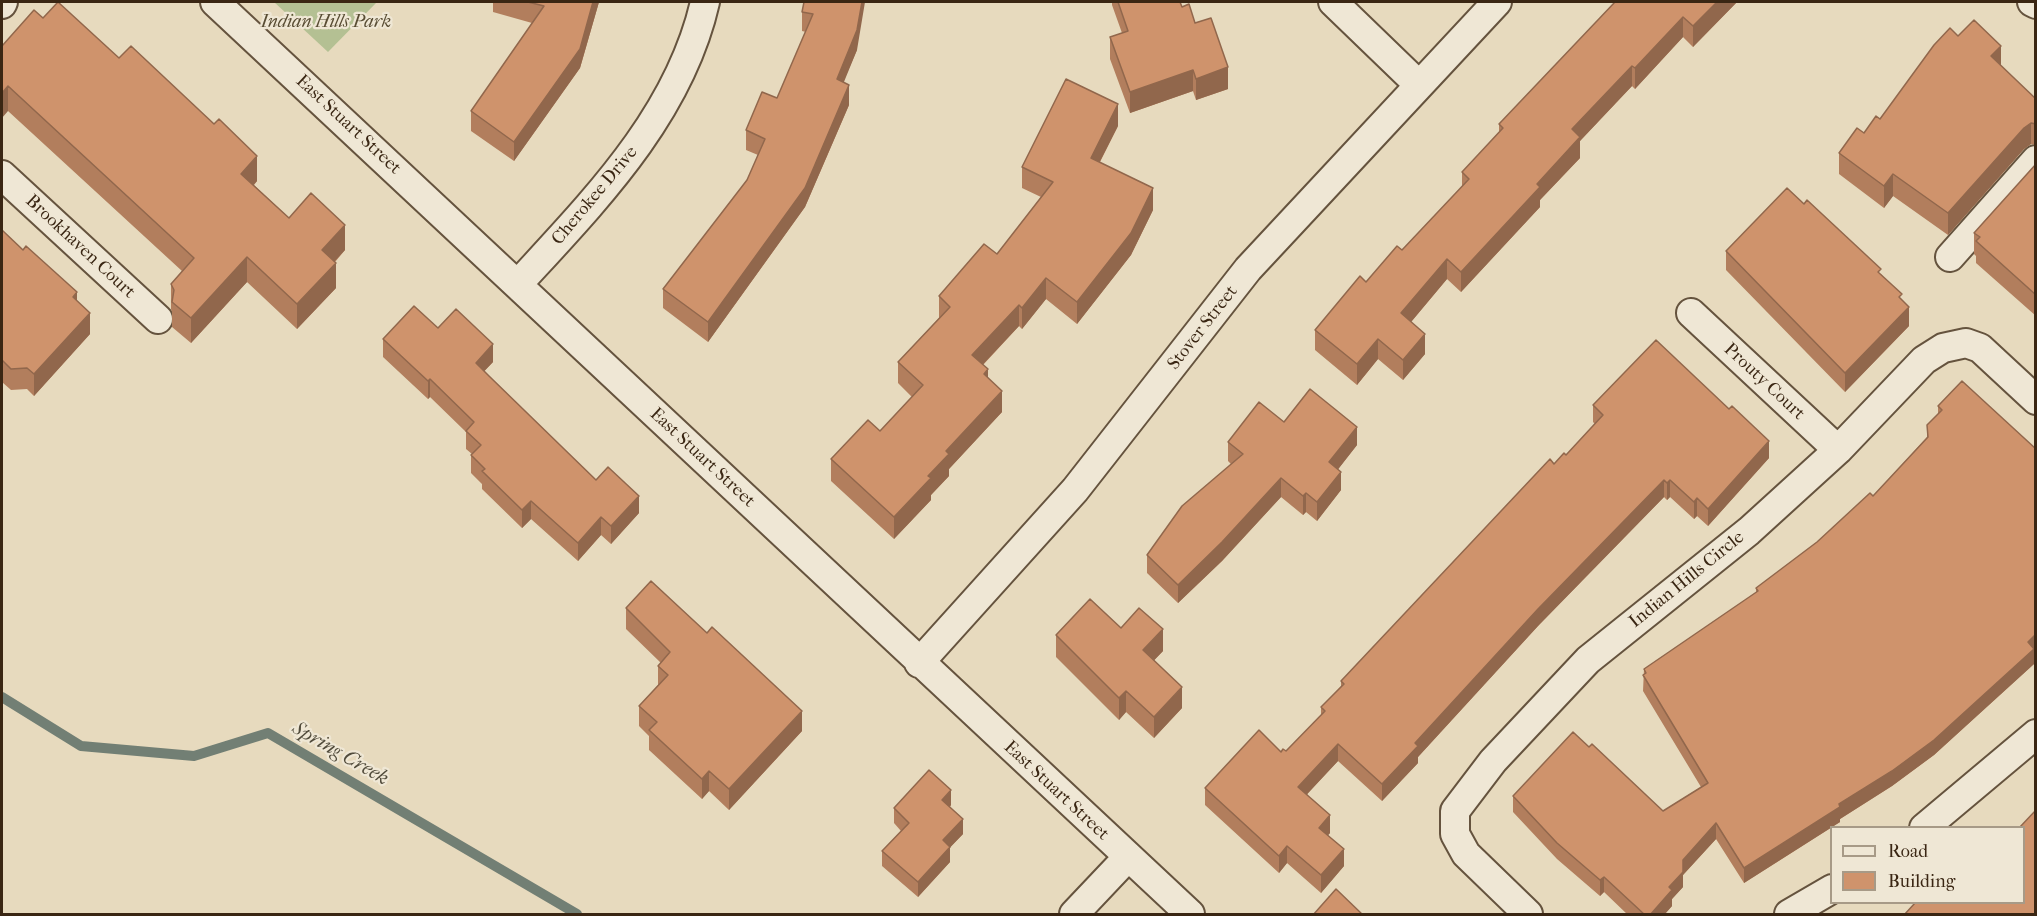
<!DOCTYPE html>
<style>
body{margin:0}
#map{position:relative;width:2037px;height:916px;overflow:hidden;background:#e7dabe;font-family:"IM FELL French Canon",serif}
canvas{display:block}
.frame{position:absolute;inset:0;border:3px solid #3a2613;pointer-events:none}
.legend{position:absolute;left:1830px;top:826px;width:195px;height:78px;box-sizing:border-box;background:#efe7d5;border:2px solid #a79a87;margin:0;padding:8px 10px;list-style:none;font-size:18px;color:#3a2613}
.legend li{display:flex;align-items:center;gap:12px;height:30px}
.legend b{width:30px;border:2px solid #a79a87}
</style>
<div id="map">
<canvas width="2037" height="916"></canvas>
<div class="frame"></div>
<ul class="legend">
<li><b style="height:8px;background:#efe7d5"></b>Road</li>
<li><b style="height:16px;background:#cf936c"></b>Building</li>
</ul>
</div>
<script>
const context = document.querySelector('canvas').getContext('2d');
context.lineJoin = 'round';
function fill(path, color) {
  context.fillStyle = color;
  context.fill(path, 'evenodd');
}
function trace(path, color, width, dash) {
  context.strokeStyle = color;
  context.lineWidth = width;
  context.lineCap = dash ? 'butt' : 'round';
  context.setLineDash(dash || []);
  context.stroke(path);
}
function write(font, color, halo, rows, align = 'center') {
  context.font = font + ' "IM FELL French Canon",serif';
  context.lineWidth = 4.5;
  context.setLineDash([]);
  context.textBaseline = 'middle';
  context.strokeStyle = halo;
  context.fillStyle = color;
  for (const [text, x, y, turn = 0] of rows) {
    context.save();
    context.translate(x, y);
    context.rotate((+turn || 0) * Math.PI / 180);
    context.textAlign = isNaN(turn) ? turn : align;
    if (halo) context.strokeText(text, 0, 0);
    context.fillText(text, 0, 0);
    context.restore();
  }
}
fill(new Path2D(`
 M274 2H377L328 52Z`), '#b4c093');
trace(new Path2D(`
 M2 697 81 746 194 756 268 733 577 914`), '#727f74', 10);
const street = new Path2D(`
 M215 2 1190 914
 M1333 2 1419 85
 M2032 2 2036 4
 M2 4 3 2
 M2 175 158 319
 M1950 257 2036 160
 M518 284C594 201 679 116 705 2
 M1691 313 1838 450
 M919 663 1075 490 1248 269 1497 2
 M1924 828 2036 734
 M1074 914 1127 858
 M1528 914 1466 854 1455 834V811L1493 761 1588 660 1749 531 1838 450 1924 360 1943 348 1966 343 1980 348 2036 400
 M1789 914 1832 889`);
trace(street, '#65533e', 32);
trace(street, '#efe7d5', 28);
fill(new Path2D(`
 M493 2H599L580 68 514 161 471 131V111L532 23 493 12Z
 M804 2 857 50 843 82 849 105 805 207 708 342 663 308V289L747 180 758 155 746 150V130L777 98 806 32 802 31V12Z
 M1112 2H1180L1182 7 1228 89 1196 100 1193 91 1130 113 1110 59V37L1122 33 1112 5Z
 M1615 2H1737L1693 47 1683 37 1635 89 1632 86 1580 141V158L1540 200V207L1461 292 1447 279 1411 322 1425 354 1403 380 1378 359 1357 385 1315 350V330L1366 282 1402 250 1462 187V172L1499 132V124Z
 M43 18 119 58 257 181 254 185 289 218 345 250 335 262 336 288 297 329 247 282 191 343 172 327V312L171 309V284L182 271 8 111 2 46Z
 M1958 36 2001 66 2036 99V145L2031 144 2024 149 1948 235 1893 196 1884 208 1839 174V153L1880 119Z
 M1118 126 1100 162 1153 210 1131 255 1077 324 1046 299 1022 329 1019 326 983 365 1002 412 949 469V476L931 495V500L894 539 831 481V459L880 431 912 397 898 383V362L939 318V296L997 254 1041 197 1022 188V167Z
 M2036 164V316L1976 263V256L1974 254V233Z
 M2 230 77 301 90 334 34 396 27 389 11 390 2 382Z
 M1726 251 1881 274 1902 300 1909 326 1845 392 1726 270Z
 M438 328 493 362 484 371 596 480 639 513 611 544 601 535 578 561 531 519 522 528 482 489V484L471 473V455L472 454 466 449V432L430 397 428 399 383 357V339Z
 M1962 381 2034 652V664L1934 755 1892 786 1840 819V822L1744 883 1716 839 1683 875V887L1672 899V906L1664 915H1628L1604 892 1600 896 1557 859 1513 812V796L1589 747 1663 811 1701 787 1643 691 1644 669 1756 593V588L1817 542 1873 496 1927 437V425L1938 414V406Z
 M1593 405 1769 458 1708 526 1697 516 1694 519 1670 497 1667 500 1664 497 1538 626 1418 757V763L1382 801 1338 761 1307 794 1330 833 1328 835 1344 866 1321 893 1287 863 1279 873 1205 805V788L1281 752 1286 751 1321 716V707L1341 686V681L1554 464 1566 455 1595 424 1593 422Z
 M1284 422 1357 445 1338 469 1341 490 1317 521 1306 512 1303 515 1281 497 1222 561 1178 603 1147 573V555L1231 464 1228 461V442Z
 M626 608 802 731 729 810 709 791 702 799 649 750V736L639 726V706L658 685V666L661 663 626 629Z
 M1121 628 1163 651 1154 660 1182 708 1154 738 1126 712 1119 720 1056 657V635Z
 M951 805 950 807 963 834 950 847V862L918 897 882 866V851L901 831 894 823V808Z`), '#b27e5d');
fill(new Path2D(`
 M593 2H599L580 68 514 161V142Z
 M862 2H865L857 50 837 99V79Z
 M1717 2H1737L1693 47V26Z
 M1683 17V37L1635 89V68Z
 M2001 46V67L1991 56Z
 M1632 66V86L1580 141V158L1540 200V207L1461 292V272L1572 129Z
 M1228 67V89L1196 100V79Z
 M1193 70V91L1130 113V92Z
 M849 85V105L805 207 708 342V322Z
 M8 86V111L2 118V93Z
 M1118 104V126L1091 179V158Z
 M2031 123V144L2024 149 1948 235V213L2024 128Z
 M257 156V181L241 199V174Z
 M1893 174V196L1884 208V186Z
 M1153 188V210L1131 255 1077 324V302Z
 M345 225V250L322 275V250Z
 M247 257V282L191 343V318Z
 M1447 259V279L1401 334V313Z
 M336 263V288L297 329V304Z
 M1046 278V299L1022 329V308Z
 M77 292V314L73 297Z
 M1019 305V326L972 376V355Z
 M1909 307V326L1845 392V373Z
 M90 313V334L34 396V374Z
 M1425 334V354L1403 380V360Z
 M1378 339V359L1357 385V364Z
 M493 344V362L476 380V363Z
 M988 369V391L984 374Z
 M430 379V397L428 399V381Z
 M1002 391V412L949 469V476L931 495V500L894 539V517L928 476 946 451Z
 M1357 427V445L1329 481V462Z
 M1769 441V458L1708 526V509Z
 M1341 472V490L1317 521V502Z
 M1281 478V497L1222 561 1178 603V585Z
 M1664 480V497L1538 626 1418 757V763L1382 801V784L1415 743 1538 609Z
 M1670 480V497L1667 500V483Z
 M1306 493V512L1303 515V496Z
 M639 496V513L611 544V526Z
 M1697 498V516L1694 519V502Z
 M531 501V519L522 528V510Z
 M601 517V535L578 561V543Z
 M1163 629V651L1143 672V650Z
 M2036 634 2034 664 1934 755 1892 786 1840 819V822L1744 883V868L1839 804 2028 642Z
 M1182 687V708L1154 738V717Z
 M1126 691V712L1119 720V698Z
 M802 711V731L729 810V789Z
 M1338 744V761L1298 804V787Z
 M709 771V791L702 799V779Z
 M951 790V805L942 815V800Z
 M1330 815V833L1319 845V828Z
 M963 819V834L943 855V840Z
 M1716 823V839L1683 875V887L1672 899V906L1664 915H1650L1669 887 1683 860Z
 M1287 846V863L1279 873V856Z
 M950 847V862L918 897V882Z
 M1344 849V866L1321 893V875Z
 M1604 877V892L1600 896V880Z`), '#91674c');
const building = new Path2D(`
 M58 2 119 58 131 46 214 124 219 119 257 156 241 174 289 218 311 193 345 225 322 250 336 263 297 304 247 257 191 318 172 302 174 290 171 284 194 258 8 86 2 93V46L34 10 43 18Z
 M528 2H593L580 49 514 142 471 111 544 6Z
 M804 2H862L857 30 837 79 849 85 805 188 708 322 663 289 747 180 765 139 746 130 762 92 777 98 813 14 802 12Z
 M1118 2H1180L1182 7 1189 4 1195 23 1211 18 1228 67 1196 79 1193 70 1130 92 1110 37 1128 31Z
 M1615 2H1717L1693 26 1683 17 1635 68 1632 66 1572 129 1580 137 1537 184 1540 187 1461 272 1447 259 1401 313 1425 334 1403 360 1378 339 1357 364 1315 330 1360 276 1366 282 1397 246 1402 250 1469 179 1462 172 1503 128 1499 124Z
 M1974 20 2001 46 1991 56 2036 99V124L2031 123 2024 128 1948 213 1893 174 1884 186 1839 153 1857 128 1864 133 1876 116 1880 119 1934 45 1950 28 1958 36Z
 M1066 79 1118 104 1091 158 1153 188 1131 233 1077 302 1046 278 1022 308 1019 305 972 355 988 369 984 374 1002 391 946 451 949 454 928 476 931 478 894 517 831 459 868 420 880 431 923 385 898 362 950 307 939 296 984 244 997 254 1053 182 1022 167Z
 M2036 164V295L1976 241 1980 237 1974 233Z
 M1787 188 1804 204 1807 200 1881 269 1878 272 1902 294 1899 297 1909 307 1845 373 1726 251Z
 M2 230 23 250 26 246 77 292 73 297 90 313 34 374 27 368 11 369 2 360Z
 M414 306 438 328 456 309 493 344 476 363 489 376 596 480 608 467 639 496 611 526 601 517 578 543 531 501 522 510 482 471 485 469 471 455 481 445 466 431 474 422 430 379 428 381 383 339Z
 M1656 340 1729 409 1732 406 1769 441 1708 509 1697 498 1694 502 1670 480 1667 483 1664 480 1538 609 1415 743 1418 746 1382 784 1338 744 1298 787 1330 815 1319 828 1344 849 1321 875 1287 846 1279 856 1205 788 1259 730 1281 752 1283 749 1286 751 1325 711 1321 707 1344 684 1341 681 1550 459 1554 464 1564 453 1566 455 1603 415 1593 405Z
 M1962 381 2036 449V634L2028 642 2034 649 1934 740 1892 771 1839 804 1840 807 1744 868 1716 823 1683 860V872L1669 887 1672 890 1650 915H1645L1604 877 1600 880 1557 843 1513 796 1573 732 1589 747 1592 744 1663 811 1708 783 1643 675 1646 673 1644 669 1758 591 1756 588 1817 542 1870 493 1873 496 1928 437 1927 425 1942 410 1938 406Z
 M1310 389 1357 427 1329 462 1341 472 1317 502 1306 493 1303 496 1281 478 1222 542 1178 585 1147 555 1182 506 1243 454 1228 442 1259 402 1284 422Z
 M651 581 707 633 712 627 802 711 729 789 709 771 702 779 649 730 657 722 639 706 668 675 658 666 670 652 626 608Z
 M1090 599 1121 628 1139 608 1163 629 1143 650 1182 687 1154 717 1126 691 1119 698 1056 635Z
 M929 770 951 790 942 800 963 819 943 840 950 847 918 882 882 851 909 823 894 808Z
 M2036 810V915H1904L1915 903H2024V828H2019Z
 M1336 889 1363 915H1313Z`);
fill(building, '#cf936c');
trace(building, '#91674c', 1.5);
write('italic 18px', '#584c33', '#efe7d5', [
 ["Indian Hills Park",326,23]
]);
write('18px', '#3a2613', '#efe7d5', [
 ["East Stuart Street",348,125,43],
 ["Cherokee Drive",595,196,-50],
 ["Brookhaven Court",80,247,43],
 ["Stover Street",1203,328,-52],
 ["Prouty Court",1764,382,43],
 ["East Stuart Street",702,458,43],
 ["Indian Hills Circle",1687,580,-39],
 ["East Stuart Street",1056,791,43]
]);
write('italic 20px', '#514b3b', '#efe7d5', [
 ["Spring Creek",340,754,30]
]);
</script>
